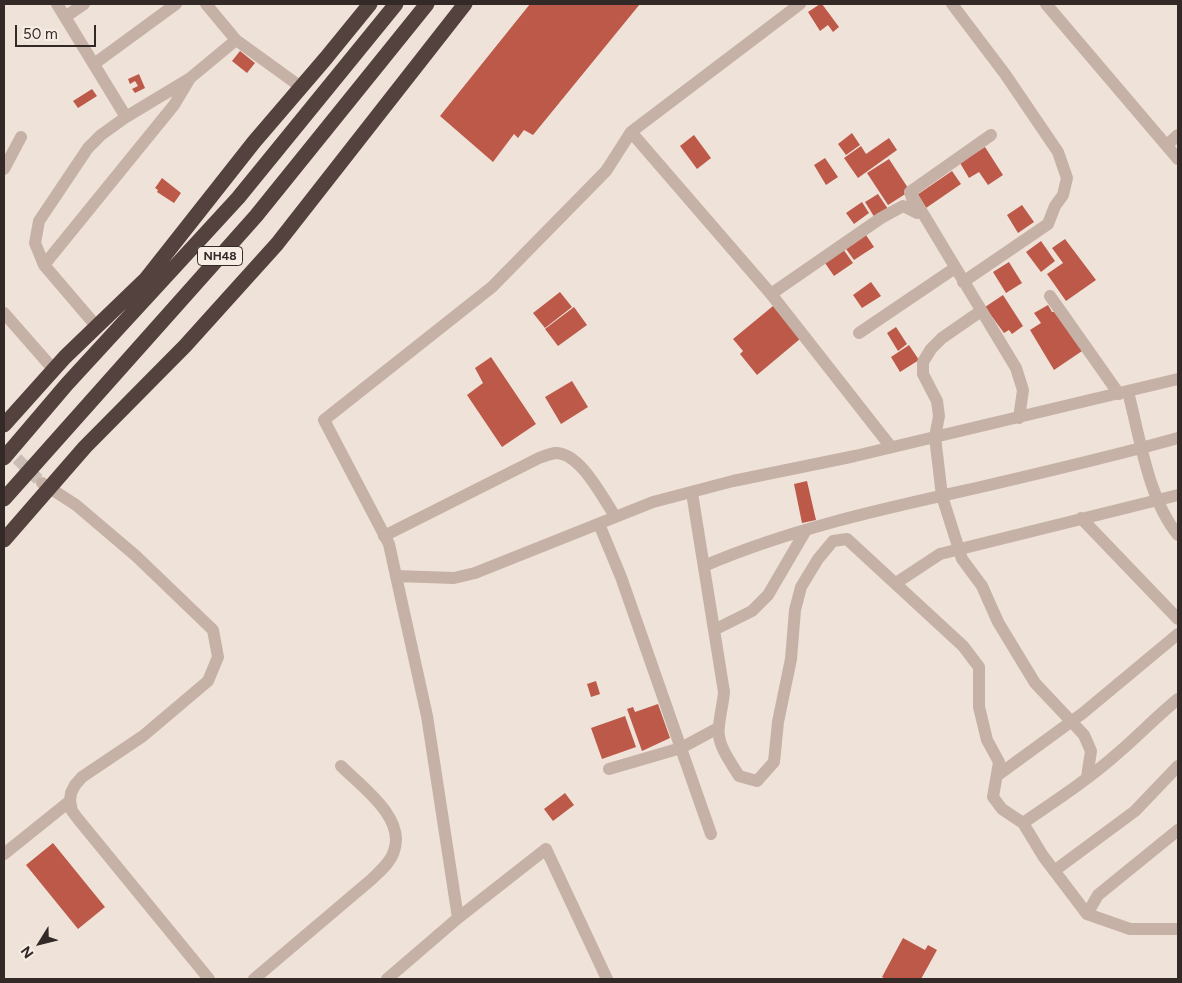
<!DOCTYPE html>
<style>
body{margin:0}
#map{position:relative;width:1182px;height:983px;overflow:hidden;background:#efe2d9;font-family:Figtree,sans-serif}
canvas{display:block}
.frame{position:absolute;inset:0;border:5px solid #332927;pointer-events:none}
.north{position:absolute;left:15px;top:918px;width:50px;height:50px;-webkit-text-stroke:4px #f7ede5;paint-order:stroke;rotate:234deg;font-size:14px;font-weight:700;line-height:20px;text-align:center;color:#332927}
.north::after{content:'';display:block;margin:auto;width:18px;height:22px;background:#332927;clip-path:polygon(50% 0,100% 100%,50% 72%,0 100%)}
.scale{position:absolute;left:15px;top:25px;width:81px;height:22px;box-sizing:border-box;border:2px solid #332927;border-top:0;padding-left:6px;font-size:15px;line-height:18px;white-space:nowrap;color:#332927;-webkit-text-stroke:4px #f7ede5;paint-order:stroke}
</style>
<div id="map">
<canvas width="1182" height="983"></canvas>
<div class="frame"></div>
<div class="north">N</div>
<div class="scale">50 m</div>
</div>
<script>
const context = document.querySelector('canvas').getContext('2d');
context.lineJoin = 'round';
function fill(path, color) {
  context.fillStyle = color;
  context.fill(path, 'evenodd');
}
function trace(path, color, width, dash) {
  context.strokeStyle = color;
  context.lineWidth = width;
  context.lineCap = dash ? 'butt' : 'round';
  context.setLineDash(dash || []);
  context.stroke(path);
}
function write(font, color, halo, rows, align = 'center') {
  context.font = font + ' Figtree,sans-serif';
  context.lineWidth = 4;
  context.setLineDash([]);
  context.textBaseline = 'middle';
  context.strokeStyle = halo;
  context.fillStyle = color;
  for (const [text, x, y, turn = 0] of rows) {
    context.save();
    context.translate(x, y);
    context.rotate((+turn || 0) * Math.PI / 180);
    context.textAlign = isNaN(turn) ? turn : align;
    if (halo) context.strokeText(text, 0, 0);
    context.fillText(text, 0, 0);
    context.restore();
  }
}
fill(new Path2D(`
 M530 4H640L533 135 524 130 518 138 514 134 493 162 440 116Z
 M820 4H822L839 27 833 32 828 25 820 31 808 12Z
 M240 51 255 63 247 73 232 61Z
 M139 74 145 88 135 93 132 89 138 86 135 81 130 84 128 79Z
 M92 89 97 96 78 108 73 101Z
 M852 133 860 145 846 155 838 144Z
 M694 135 711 158 697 169 680 146Z
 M889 138 897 150 858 178 844 158 861 146 866 154Z
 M985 147 1003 175 988 185 979 172 969 178 960 163Z
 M825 158 838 177 826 185 814 165Z
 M889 159 910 191 888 205 867 173Z
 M952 171 961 184 926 208 917 195Z
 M162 178 181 193 174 203 157 192 158 190 155 188Z
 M878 194 888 209 875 218 865 202Z
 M862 202 869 213 854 224 846 213Z
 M1022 205 1034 222 1018 233 1007 215Z
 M866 235 874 247 854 260 846 249Z
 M1065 239 1096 280 1066 301 1047 274 1063 263 1052 248Z
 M1041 241 1055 261 1041 272 1026 252Z
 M843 249 853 263 834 276 825 263Z
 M1009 262 1022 283 1006 293 993 272Z
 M871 282 881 296 862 308 853 295Z
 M560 292 572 307 545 328 533 313Z
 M1003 295 1023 326 1012 334 1009 330 1004 333 985 307Z
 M1048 305 1052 312H1057L1085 349 1054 370 1030 330 1041 323 1034 313Z
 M773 306 800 339 757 375 740 354 743 351 733 339Z
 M574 307 587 325 558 346 545 329Z
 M896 327 907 344 898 351 887 333Z
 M909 345 919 360 900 372 891 357Z
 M491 357 536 424 502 447 467 395 483 383 475 368Z
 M572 381 588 407 561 424 545 397Z
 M807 481 816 520 802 523 794 484Z
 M596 681 600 694 591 697 587 684Z
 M658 704 670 738 642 751 627 709 633 707 635 712Z
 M625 716 636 747 602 759 591 728Z
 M565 793 574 805 553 821 544 809Z
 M53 843 105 907 78 929 26 865Z
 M903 938 925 950 928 945 937 950 921 979H886L882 977Z`), '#bd5949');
trace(new Path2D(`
 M4 446 42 483`), '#c9bdb5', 12, [12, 6]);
trace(new Path2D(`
 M57 4 126 117
 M206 4 236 40 301 87
 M952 4 1005 74 1058 152 1067 178 1063 195 1055 206 1048 224 963 282
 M1046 4 1178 159
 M65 17 84 4
 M94 64 176 4
 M631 132 771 294 891 447
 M1167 145 1178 135
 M4 169 21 137
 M910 192 991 135
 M44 265 174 105 189 80
 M771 294 881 218 903 206 917 213 910 192 1016 368 1023 390 1019 418
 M1050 296 1119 394
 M981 311 942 338 931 349 923 362V374L937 401 939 416 935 437 942 496 962 559 982 586 998 622 1035 683 1084 735 1091 751 1087 777
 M4 313 54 370
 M97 327 44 265 35 243 39 221 88 148 101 135 126 117 189 79 236 40
 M859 333 955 268
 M1128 392C1140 437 1148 499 1178 535
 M42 483 76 505 136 556 213 630 218 657 208 681 143 736 82 777 75 785 71 793 70 801 72 811 78 819 209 979
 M692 493 724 692C723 704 720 714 719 726 716 744 730 761 739 776L757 781 774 762 778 722 791 659 795 610 801 587 818 559 833 541 847 539 963 646 979 667V707L987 740 999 762 993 797 1002 809 1023 823 1043 856 1087 914 1130 929H1178
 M1081 518 1178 619
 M599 524 621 577 711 834
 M384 536 539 458C544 456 550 454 555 453 580 452 602 497 615 516
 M704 566C790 529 882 509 972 489 1041 473 1110 457 1178 438
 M396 576 389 544 324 420 492 287 606 171 631 132 800 4
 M896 583 940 554 1178 495
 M714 630 752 611 768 595 806 530
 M609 769 681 748 718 728
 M998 775 1083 713 1178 634
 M1023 823C1055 801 1089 779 1118 753 1139 735 1157 716 1178 699
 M4 854 70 801
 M1054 871 1135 811 1178 766
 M1087 914 1098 895 1178 830
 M458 918 546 849 607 979
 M254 979 372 879C380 871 391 862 394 851 406 818 362 787 341 766
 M387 979 458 918 427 716 396 576 454 578 475 573 653 502 733 481 855 456 1178 379`), '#c6b1a6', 12);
trace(new Path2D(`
 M4 425 65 357 146 279 254 142 326 58 370 4
 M4 458 67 384 238 198 396 4
 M4 499 256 216 427 4
 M4 540 85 447 185 346 277 244 465 4`), '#53423e', 15);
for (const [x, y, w] of [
 [220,256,45]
]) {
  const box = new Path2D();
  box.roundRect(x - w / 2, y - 9.5, w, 19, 4);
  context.fillStyle = '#f7ede5';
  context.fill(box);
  trace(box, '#332927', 1);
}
write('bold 12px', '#332927', null, [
 ["NH48",220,256]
]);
</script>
